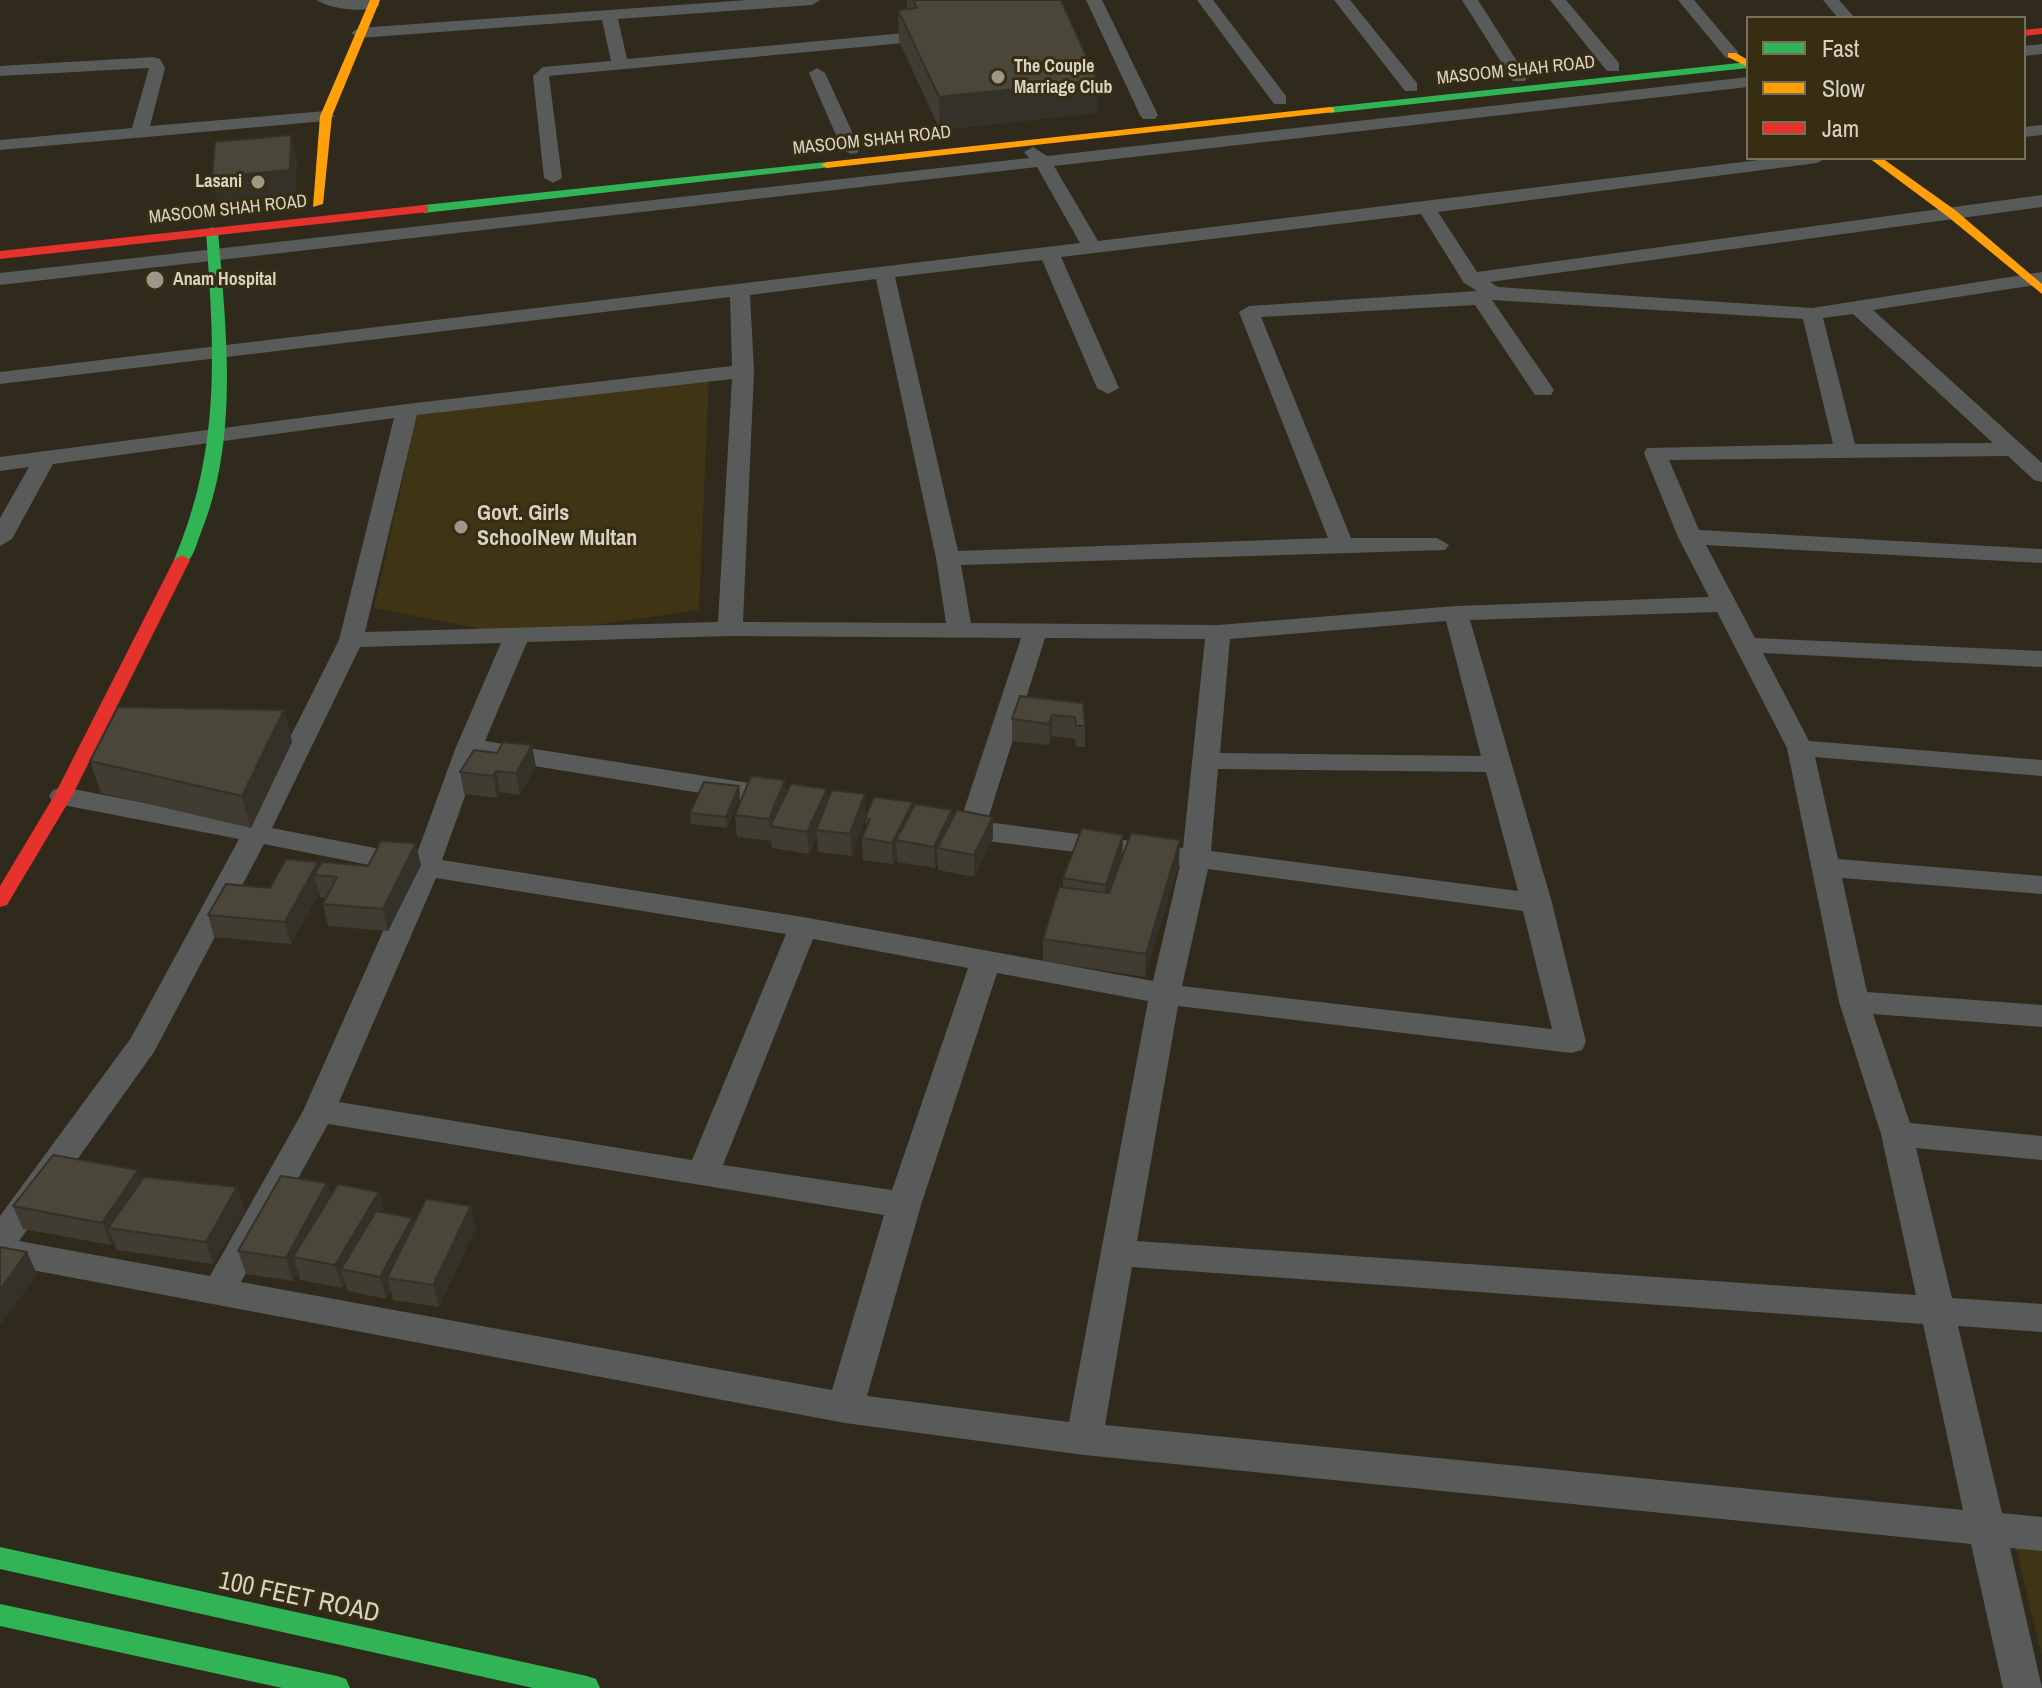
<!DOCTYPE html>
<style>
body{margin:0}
#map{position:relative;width:2042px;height:1688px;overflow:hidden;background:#2f2a1b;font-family:"Archivo Narrow",sans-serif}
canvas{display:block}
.legend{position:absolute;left:1746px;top:16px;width:280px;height:144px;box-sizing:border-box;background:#372d13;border:2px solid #776f59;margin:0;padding:10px 14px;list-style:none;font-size:24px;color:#d8d2c3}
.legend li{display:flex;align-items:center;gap:16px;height:40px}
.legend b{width:40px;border:2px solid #776f59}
</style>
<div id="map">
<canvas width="2042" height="1688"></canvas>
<ul class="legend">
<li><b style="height:10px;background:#30b455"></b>Fast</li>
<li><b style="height:10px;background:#ff9f0a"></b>Slow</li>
<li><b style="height:10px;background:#e5322d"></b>Jam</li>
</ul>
</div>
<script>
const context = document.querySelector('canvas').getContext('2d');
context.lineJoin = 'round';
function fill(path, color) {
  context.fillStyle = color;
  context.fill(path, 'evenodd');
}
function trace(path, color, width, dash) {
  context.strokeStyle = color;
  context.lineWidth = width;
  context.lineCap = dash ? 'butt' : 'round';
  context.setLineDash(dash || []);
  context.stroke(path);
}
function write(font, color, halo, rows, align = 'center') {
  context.font = font + ' "Archivo Narrow",sans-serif';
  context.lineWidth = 6;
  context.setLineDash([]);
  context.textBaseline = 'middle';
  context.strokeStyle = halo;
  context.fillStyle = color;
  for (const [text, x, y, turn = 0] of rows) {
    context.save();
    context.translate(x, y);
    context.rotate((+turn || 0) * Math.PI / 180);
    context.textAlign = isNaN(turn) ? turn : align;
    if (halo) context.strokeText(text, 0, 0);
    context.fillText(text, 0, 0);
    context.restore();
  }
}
fill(new Path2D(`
 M709 377 699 610 517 636 374 608 417 415Z
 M2015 1545 2042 1547V1657Z`), '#3f3414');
fill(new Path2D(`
 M317 0H369L380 5C369 14 328 9 317 0Z
 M748 0H820L812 5 618 19 627 59 915 32 923 37 915 42 549 76 562 178 553 183 544 178 533 76 543 67 611 61 602 20 359 38 351 33 359 28Z
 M1086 0H1102L1158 115 1155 119H1143L1140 115Z
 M1197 0H1213L1286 96V104H1274Z
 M1334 0H1350L1417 83V91H1405Z
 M1462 0H1478L1527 77 1525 81H1513Z
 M1550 0H1566L1619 63V71H1607Z
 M1678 0H1694L1738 52V58H1726Z
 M1823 0H1839L1855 18H1838Z
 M2042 44V54L2024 56V46Z
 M154 57 160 59 165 68 150 126 326 111 335 116 326 121 0 150V140L132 128 149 68 0 76V66Z
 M817 68 825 73 860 149 857 153 851 154 842 149 809 73Z
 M1748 77V87L1054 166 1098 241 1775 158H1826L1817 163 1438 212 1477 272 2042 195V207L1490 282 1498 287 1812 308 2042 272V284L1873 310 2042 463V482L2034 480 2008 456 1669 460 1699 530 2042 549V563L1706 545 1755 638 2042 651V667L1763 653 1809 741 2042 760V776L1815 757 1838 859 2042 876V894L1842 878 1867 992 2042 1005V1027L1873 1014 1910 1123 2042 1136V1160L1916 1148 1952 1298 2042 1304V1332L1958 1326 2002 1513 2042 1517V1551L2010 1548 2042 1688H2003L1971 1544 1084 1455 845 1423 0 1264V1216L131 1038 239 839 63 805 53 802 49 796 53 790 63 787 247 823 339 640 394 418 53 464 12 539 0 546V518L29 467 0 471V457L407 404 732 366 730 297 0 384V372L1080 243 1037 167 0 285V273L1029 158 1024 152 1033 147 1047 156ZM1421 214 1464 283 1477 291 1249 306 1239 312 1328 538 958 551 895 277 1042 260 1097 388 1108 394 1119 388 1061 257ZM876 279 936 558 946 623 743 622 754 371 750 295ZM1492 300 1803 319 1833 444 1647 448 1644 453 1678 537 1709 597 1456 606 1218 625 971 623 961 565 1445 550 1449 545 1437 538H1351L1261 317 1475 305 1535 395H1551L1554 390ZM1853 314 1993 443 1855 444 1823 318ZM732 379 718 622 365 632 417 415ZM1717 612 1787 748 1839 1002 1881 1134 1916 1295 1137 1241 1178 1006 1571 1053 1582 1050 1586 1042 1552 903 1470 620ZM1446 621 1481 756 1220 753 1230 639ZM730 636 1021 638 961 819 945 821 941 827 945 833 971 839 1180 865 1153 981 803 917 442 860 479 757 780 806 790 803 794 797 790 791 780 788 485 741 527 642ZM1045 638 1205 639 1183 848 987 822ZM501 643 456 747 416 856 272 828 360 647ZM1218 769 1486 772 1518 891 1211 851ZM264 844 409 873 303 1111 210 1276 19 1241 154 1052ZM1208 869 1523 911 1552 1029 1182 986ZM436 878 786 934 692 1160 339 1102ZM813 939 968 968 892 1190 723 1165ZM997 973 1148 1001 1069 1422 867 1396 921 1205ZM328 1124 884 1215 832 1390 241 1282ZM1132 1267 1923 1324 1963 1510 1105 1425Z
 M2042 125V135L2024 137V127Z`), '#595a5a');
fill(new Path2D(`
 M1748 62V68L1330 113 1324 110 1330 107Z
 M827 162 831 163V167L424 213 418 209 424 205Z
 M212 227 218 231C226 330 240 440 200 535 196 545 193 561 182 565L174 560C222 448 214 349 206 231Z
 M0 1547 587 1676 596 1679 600 1688H533L0 1569Z
 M0 1604 337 1676 346 1679 350 1688H282L0 1626Z`), '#30b455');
fill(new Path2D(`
 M370 0H380L332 116 323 204 313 207 320 116Z
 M1728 53H1736L1748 60V67L1728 57Z
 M1330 107 1334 108V112L827 168 821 165 827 162Z
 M1869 158H1882L1955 210 2042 284V294L1947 216Z`), '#ff9f0a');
fill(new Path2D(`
 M2042 28V34L2024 36V30Z
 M424 205 428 206V212L0 259V251Z
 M182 555 190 560 72 796 7 905 0 907V886L54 796 174 560Z`), '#e5322d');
fill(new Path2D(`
 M907 0H1061L1097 113 940 130 899 41 898 10 907 9Z
 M1083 703 1085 726V747H1076L1075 739 1052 736 1049 745 1012 741V719Z
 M284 710 292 742 251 828 101 793 90 761Z
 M536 766 520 795 500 792 497 798 464 794 460 772Z
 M785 780 786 793 827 789 828 801 866 816 913 806 952 810 953 819 993 817V838L974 877 938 870V863L935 868 897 862V857L893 864 863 860 862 838 866 828 865 818 852 856 818 852 817 836 809 854 772 848 771 841 737 837 735 815Z
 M739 786 740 797 727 828 691 824 690 813Z
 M1123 835 1122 857 1179 862 1145 977 1043 961V939L1063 888V878Z
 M318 862 319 866 421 865 388 931 328 926 323 904 326 898 320 897 319 893 291 944 214 937 208 915 270 888Z
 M142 1180 237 1187 245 1210 213 1264 117 1250 114 1241 111 1245 23 1229 13 1206Z
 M379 1192 385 1212 414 1225 476 1228 439 1307 393 1300 391 1291 386 1299 348 1291 345 1283 342 1288 300 1280 298 1272 293 1281 246 1274 238 1251 331 1195Z`), '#403c31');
fill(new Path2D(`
 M1097 80V113L940 130 939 97Z
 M291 135 297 161 296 196 218 203 212 177Z
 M284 710 292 742 251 828 242 796Z
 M1052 715V736L1049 745V724Z
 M532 745 536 766 520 795 516 773Z
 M496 771 500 792 497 798 493 776Z
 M785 780 787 801 770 826 769 819Z
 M739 786 740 797 727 828 726 817Z
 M827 789 829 811 816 830 817 836 809 854 807 832Z
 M865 794 866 816 852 856 850 834Z
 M913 802 914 824 896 840 897 857 893 864 892 843Z
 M952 810 953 832 937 848 938 863 935 868 934 847Z
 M993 817V838L974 877V855Z
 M1123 835 1122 857 1105 907 1106 885Z
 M1180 840 1179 862 1145 977 1146 954Z
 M416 843 421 865 388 931 383 909Z
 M318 862 322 876 314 875 319 893 291 944 285 922Z
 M138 1170 147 1193 108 1228 114 1241 111 1245 102 1223Z
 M327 1183 334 1205 293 1257 298 1272 293 1281 286 1258Z
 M237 1187 245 1210 213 1264 206 1242Z
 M379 1192 385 1214 341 1269 345 1283 342 1288 335 1265Z
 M471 1206 476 1228 439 1307 433 1285Z
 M412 1218 418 1240 387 1278 391 1291 386 1299 380 1277Z
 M27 1252 37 1274 0 1327V1290Z`), '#343128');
const building = new Path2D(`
 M913 0H1061L1097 80 939 97 898 10 917 8Z
 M291 135 290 170 212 177 215 142Z
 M1020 696 1083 703 1085 726H1076L1075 717 1052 715 1049 724 1012 719Z
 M118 707 284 710 242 796 90 761Z
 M503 742 532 745 516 773 496 771 493 776 460 772 474 750 497 753Z
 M751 776 785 780 769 819 735 815Z
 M704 782 739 786 726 817 690 813Z
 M791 784 827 789 807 832 770 826Z
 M832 790 865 794 850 834 816 830Z
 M874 797 913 802 892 843 862 838 870 819 865 818Z
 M915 804 952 810 934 847 896 840Z
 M957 810 993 817 974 855 937 848Z
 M1082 828 1123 835 1106 885 1063 878Z
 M1131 833 1180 840 1146 954 1043 939 1059 887 1109 893Z
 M381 841 416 843 383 909 323 904 337 877 314 875 322 862 368 866Z
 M286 859 318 862 285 922 208 915 226 884 270 888Z
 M53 1155 138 1170 102 1223 13 1206Z
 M281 1176 327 1183 286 1258 238 1251Z
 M144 1177 237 1187 206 1242 108 1228Z
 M338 1184 379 1192 335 1265 293 1257Z
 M426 1199 471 1206 433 1285 387 1278Z
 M376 1211 412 1218 380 1277 341 1269Z
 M0 1247 27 1252 0 1290Z`);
fill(building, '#4a4639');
trace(building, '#343128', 2);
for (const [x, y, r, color] of [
 [998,77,8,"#9d9788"],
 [258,182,8,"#9d9788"],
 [155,280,10,"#9d9788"],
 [461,527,8,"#9d9788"]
]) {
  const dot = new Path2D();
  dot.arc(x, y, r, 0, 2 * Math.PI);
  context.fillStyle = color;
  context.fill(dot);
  trace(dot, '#372d13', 3);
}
write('bold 18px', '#d8d2c3', '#372d13', [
 ["The Couple",1014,67],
 ["Marriage Club",1014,88],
 ["Lasani",242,182,"right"],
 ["Anam Hospital",173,280]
], 'left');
write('18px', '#d8d2c3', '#372d13', [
 ["MASOOM SHAH ROAD",1516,71,-6],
 ["MASOOM SHAH ROAD",872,141,-6],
 ["MASOOM SHAH ROAD",228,210,-6]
]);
write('bold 22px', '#d8d2c3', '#372d13', [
 ["Govt. Girls",477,514],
 ["SchoolNew Multan",477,539]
], 'left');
write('26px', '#d8d2c3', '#372d13', [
 ["100 FEET ROAD",299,1598,12]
]);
</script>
